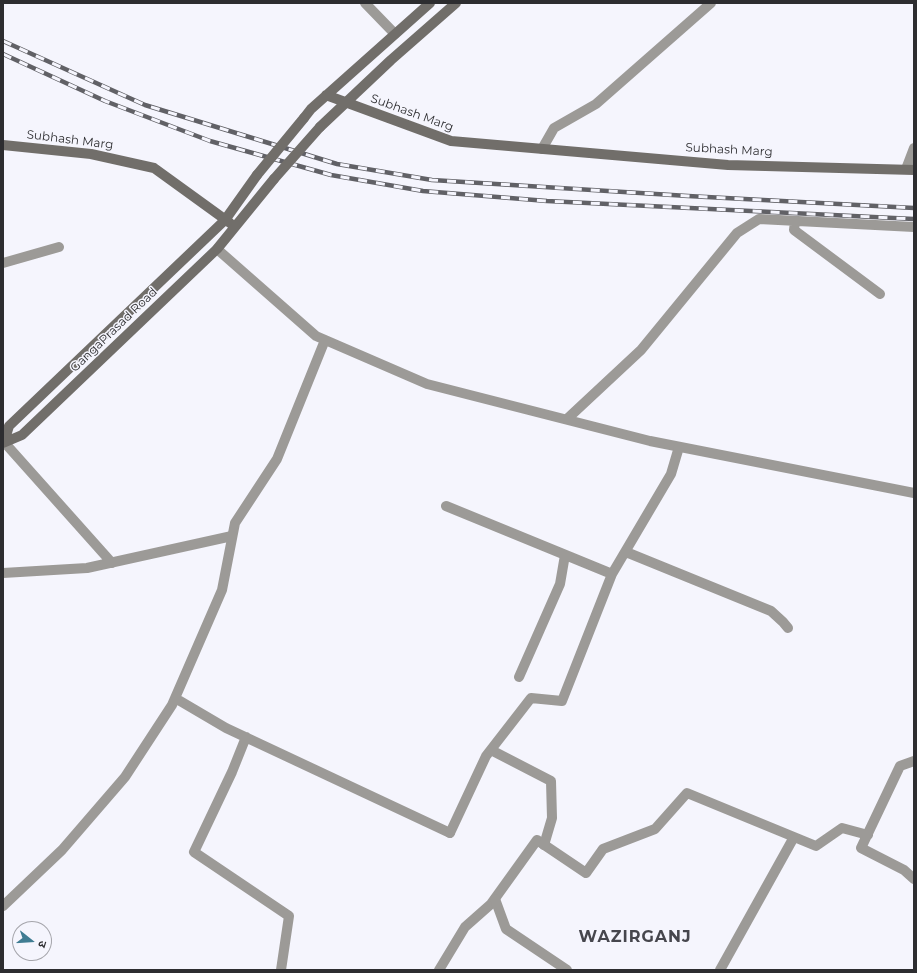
<!DOCTYPE html>
<meta charset="utf-8">
<style>
body{margin:0}
#map{position:relative;width:917px;height:973px;overflow:hidden;background:#f5f5fd;font-family:Montserrat,"Noto Sans Devanagari",sans-serif}
canvas{display:block}
.frame{position:absolute;inset:0;border:4px solid #2d2d30;pointer-events:none}
.north{position:absolute;left:12px;top:921px;width:40px;height:40px;box-sizing:border-box;background:#f5f5fd;border:1px solid #a5a5ab;border-radius:50%;rotate:107deg;font-size:11px;font-weight:700;line-height:16px;text-align:center;color:#2d2d30}
.north::after{content:'';display:block;margin:auto;width:14px;height:18px;background:#3f7c92;clip-path:polygon(50% 0,100% 100%,50% 72%,0 100%)}
</style>
<div id="map">
<canvas width="917" height="973"></canvas>
<div class="frame"></div>
<div class="north">उ</div>
</div>
<script>
const context = document.querySelector('canvas').getContext('2d');
context.lineJoin = 'round';
function trace(path, color, width, dash) {
  context.strokeStyle = color;
  context.lineWidth = width;
  context.lineCap = dash ? 'butt' : 'round';
  context.setLineDash(dash || []);
  context.stroke(path);
}
function write(font, color, halo, rows, align = 'center') {
  context.font = font + ' Montserrat,sans-serif';
  context.lineWidth = 3;
  context.setLineDash([]);
  context.textBaseline = 'middle';
  context.strokeStyle = halo;
  context.fillStyle = color;
  for (const [text, x, y, turn = 0] of rows) {
    context.save();
    context.translate(x, y);
    context.rotate((+turn || 0) * Math.PI / 180);
    context.textAlign = isNaN(turn) ? turn : align;
    if (halo) context.strokeText(text, 0, 0);
    context.fillText(text, 0, 0);
    context.restore();
  }
}
trace(new Path2D(`
 M365 3 395 34
 M542 149 554 128 596 104 711 3
 M906 169 914 148
 M795 221 794 230 880 294
 M217 249 316 336 427 384 650 441 914 493
 M3 263 59 247
 M567 419 641 350 737 233 759 219 914 227
 M175 698 226 728 450 833
 M246 737 232 772 194 852 289 916 281 970
 M914 761 900 766 861 848 904 870 914 879
 M3 906 62 850 125 777 172 705 222 590 235 523 277 459 325 340
 M439 970 465 927 491 904 537 840 586 873 603 849 655 829 687 793 816 846 842 828 868 835
 M720 970 794 837`), '#9c9a97', 10);
trace(new Path2D(`
 M4 442 112 563
 M446 506 612 574
 M626 552 771 611 783 622 788 628
 M3 573 87 568 232 536
 M519 677 560 584 565 555
 M491 750 551 781 552 818 544 845
 M450 833 486 756 531 698 562 701 612 574 671 474 679 447
 M495 899 506 929 567 970`), '#9c9a97', 10);
trace(new Path2D(`
 M326 95 451 141 728 165 914 170
 M304 118 311 109 430 3
 M320 127 391 60 456 3
 M3 145 91 154 154 168 230 223
 M4 442 9 426 225 220 257 175
 M3 443 22 435 217 249 274 179`), '#716e6a', 10);
const rail = new Path2D(`
 M3 41 145 105 337 164 432 180 688 196 914 208
 M3 54 105 101 210 141 331 175 423 191 547 201 914 219`);
trace(rail, '#616166', 4.5);
trace(rail, '#f5f5fd', 3, [9]);
trace(new Path2D(`
 M257 175 304 118
 M274 179 320 127`), '#716e6a', 10);
write('12px', '#2d2d30', '#f5f5fd', [
 ["Subhash Marg",412,113,20],
 ["Subhash Marg",70,140,7],
 ["Subhash Marg",729,150,3],
 ["GangaPrasad Road",114,330,-44]
]);
context.letterSpacing = '1px';
write('bold 16px', '#46464d', '#f5f5fd', [
 ["WAZIRGANJ",635,937]
]);
context.letterSpacing = '0px';
</script>
